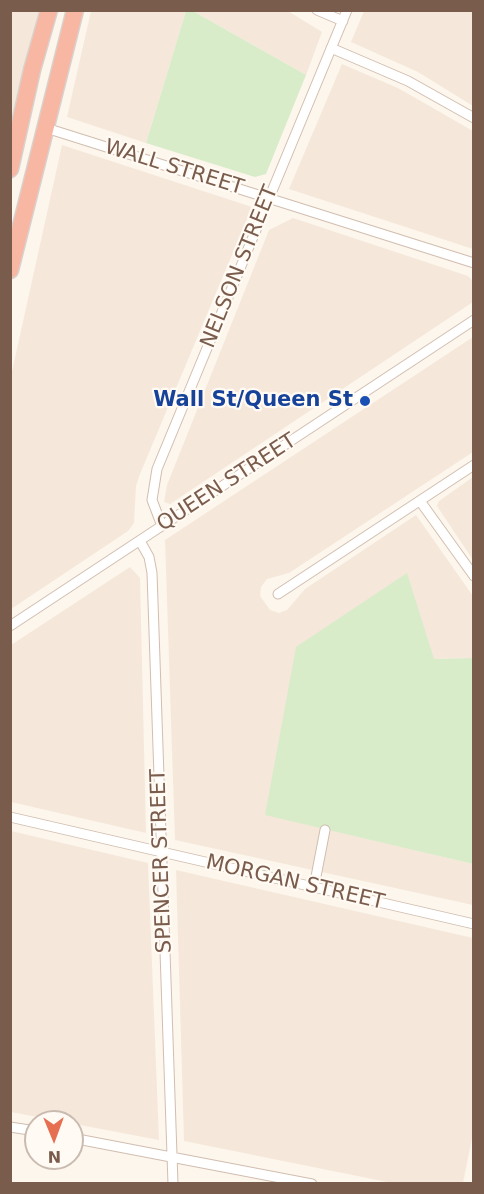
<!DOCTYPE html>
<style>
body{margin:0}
#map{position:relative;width:484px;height:1194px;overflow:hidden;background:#fdf6ec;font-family:"DejaVu Sans",sans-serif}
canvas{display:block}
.frame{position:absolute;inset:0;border:12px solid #7a5c4d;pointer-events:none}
.north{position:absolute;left:24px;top:1110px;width:60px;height:60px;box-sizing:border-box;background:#fffaf3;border:2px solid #cabbb1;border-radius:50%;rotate:179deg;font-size:16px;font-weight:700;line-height:24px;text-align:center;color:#7a5c4d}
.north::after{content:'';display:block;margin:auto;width:21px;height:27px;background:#e76f51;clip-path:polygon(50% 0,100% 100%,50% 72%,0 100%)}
</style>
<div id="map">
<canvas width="484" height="1194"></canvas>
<div class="frame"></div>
<div class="north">N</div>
</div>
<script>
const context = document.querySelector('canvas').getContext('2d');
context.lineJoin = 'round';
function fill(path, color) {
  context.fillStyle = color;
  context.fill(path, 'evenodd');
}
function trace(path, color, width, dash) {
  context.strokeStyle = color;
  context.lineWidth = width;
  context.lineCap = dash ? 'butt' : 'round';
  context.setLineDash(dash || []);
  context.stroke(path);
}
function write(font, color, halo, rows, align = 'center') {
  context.font = font + ' "DejaVu Sans",sans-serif';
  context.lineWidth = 4.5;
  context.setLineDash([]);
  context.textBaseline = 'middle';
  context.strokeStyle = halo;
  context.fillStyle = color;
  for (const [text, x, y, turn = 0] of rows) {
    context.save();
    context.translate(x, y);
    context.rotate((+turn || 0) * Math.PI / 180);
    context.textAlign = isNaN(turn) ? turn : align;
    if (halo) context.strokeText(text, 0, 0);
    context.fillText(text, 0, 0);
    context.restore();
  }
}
fill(new Path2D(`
 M11 11H39L11 124Z
 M91 11H186L146 143 67 117Z
 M193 11H288L322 32 306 75Z
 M364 11H473V106L418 72 351 42Z
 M342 64 398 88 473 131V249L289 189Z
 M62 145 252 207 140 474 136 486 134 523 128 531 11 609V376Z
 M293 218 468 276 473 281V302L170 504 164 502 167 485 269 230Z
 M473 337V452L289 573 267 579 261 587 260 596 270 610 279 613 287 610 305 589 416 515 473 596V658L434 659 265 814 473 864V905L175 840 165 540Z
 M473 477V560L437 506 439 501Z
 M130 567 140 578 146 833 11 802V645Z
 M11 831 148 863 159 1140 11 1112Z
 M176 870 473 938 474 1128 463 1183H392L184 1141Z`), '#f5e8da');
fill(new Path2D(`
 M186 11H193L306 75 266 174 255 177 146 143Z
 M407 573 434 659 473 658V864L265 815 296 647Z`), '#d8ecc9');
const street = new Path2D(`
 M317 10 343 21
 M331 48 408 81 474 118
 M46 128 474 263
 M420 501 474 576
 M162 526 152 500 157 469 347 10
 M140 541 149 557 152 573 173 1184
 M278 594 474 465
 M10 626 474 320
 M10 817 474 924
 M314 887 325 830
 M10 1127 36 1131
 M72 1138 312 1184`);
const highway = new Path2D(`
 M10 169 32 70 49 10
 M10 270 75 10`);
trace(street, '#d1beb0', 11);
trace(highway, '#dad1cd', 19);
trace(street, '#fff', 9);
trace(highway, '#f7b7a3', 16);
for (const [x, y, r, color] of [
 [365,401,6,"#1a4fb4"]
]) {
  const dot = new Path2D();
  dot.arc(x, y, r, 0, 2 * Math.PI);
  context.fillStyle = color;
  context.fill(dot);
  trace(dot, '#fffaf3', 2);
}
write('21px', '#7a5c4d', '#fffaf3', [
 ["WALL STREET",174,168,17],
 ["NELSON STREET",240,267,-68],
 ["QUEEN STREET",227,483,-33],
 ["SPENCER STREET",162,861,-92],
 ["MORGAN STREET",295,883,13]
]);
write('bold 21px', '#164399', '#fffaf3', [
 ["Wall St/Queen St",353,401]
], 'right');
</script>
